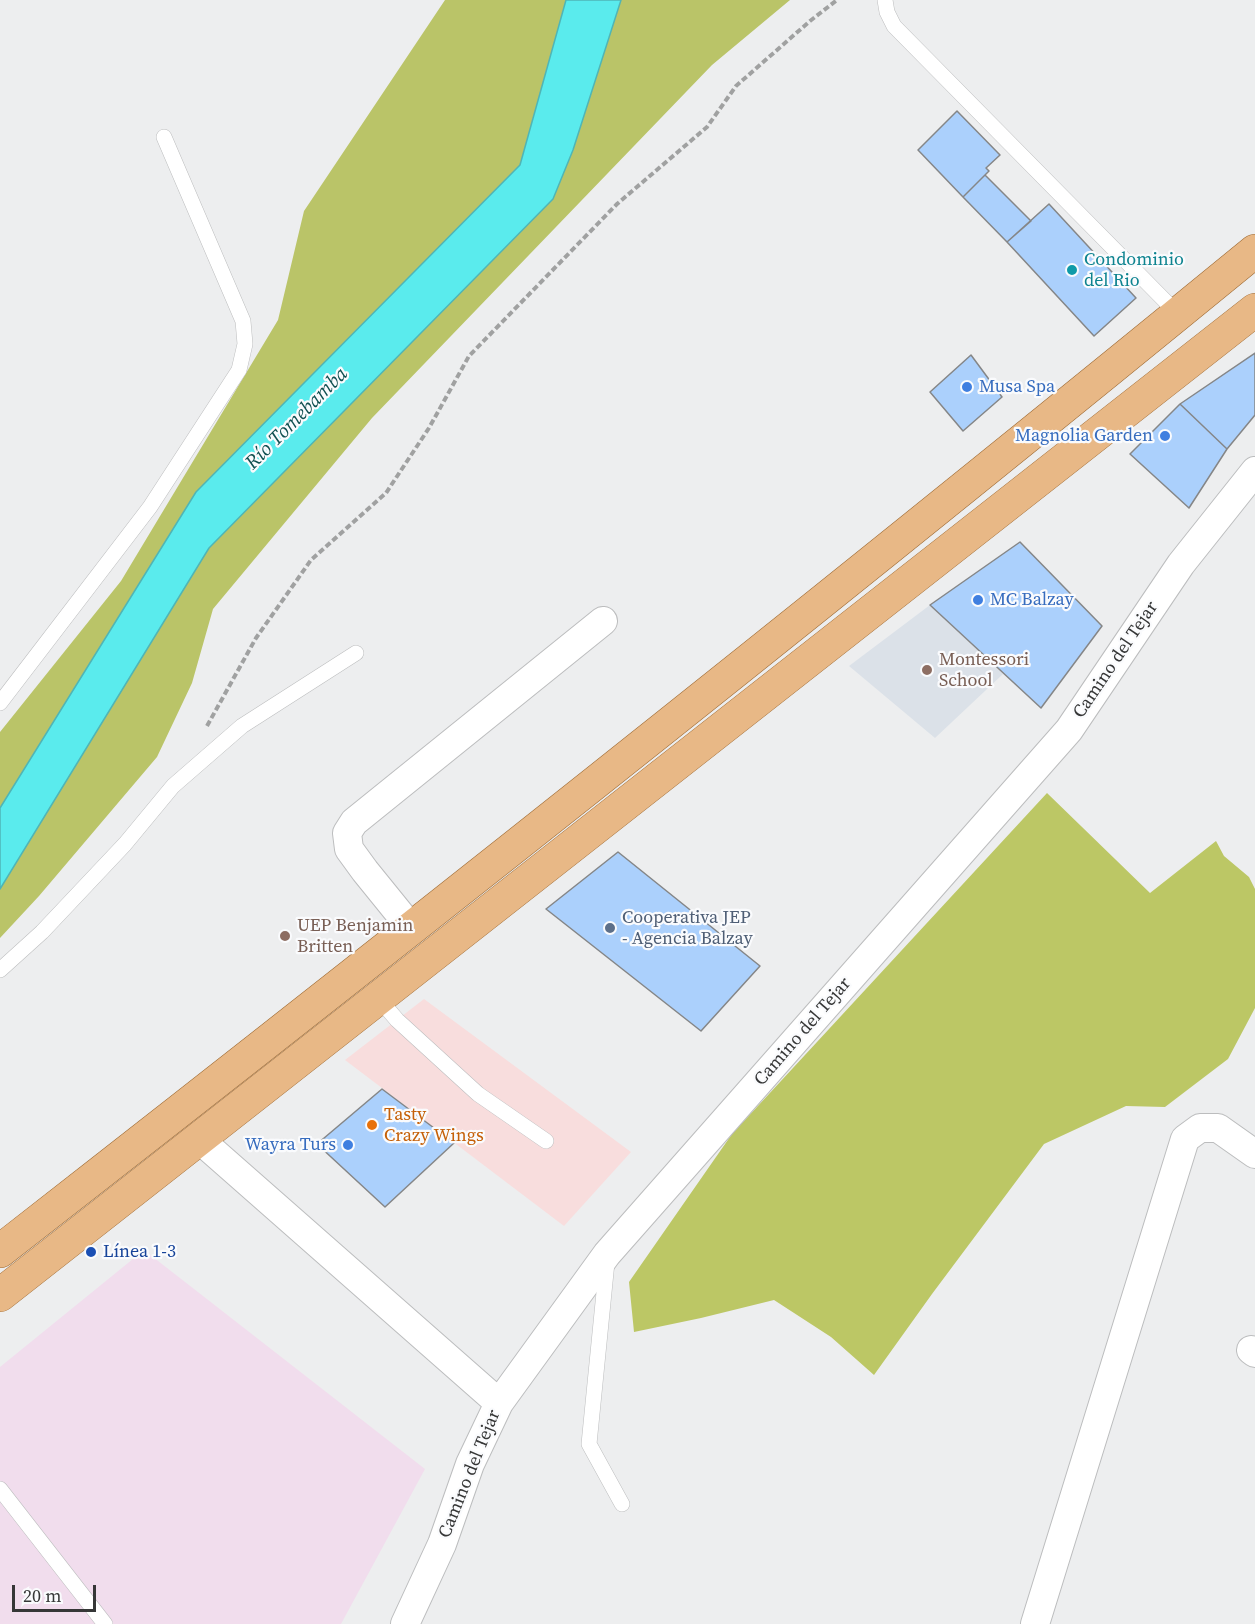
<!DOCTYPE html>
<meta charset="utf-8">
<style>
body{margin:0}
#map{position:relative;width:1255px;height:1624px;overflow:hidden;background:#edeeef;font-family:"Source Serif 4",serif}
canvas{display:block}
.scale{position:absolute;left:12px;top:1585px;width:84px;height:27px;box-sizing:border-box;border:3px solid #363737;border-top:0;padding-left:8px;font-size:18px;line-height:21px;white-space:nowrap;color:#363737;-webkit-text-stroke:4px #fafbfd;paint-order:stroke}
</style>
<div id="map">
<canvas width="1255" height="1624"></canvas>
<div class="scale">20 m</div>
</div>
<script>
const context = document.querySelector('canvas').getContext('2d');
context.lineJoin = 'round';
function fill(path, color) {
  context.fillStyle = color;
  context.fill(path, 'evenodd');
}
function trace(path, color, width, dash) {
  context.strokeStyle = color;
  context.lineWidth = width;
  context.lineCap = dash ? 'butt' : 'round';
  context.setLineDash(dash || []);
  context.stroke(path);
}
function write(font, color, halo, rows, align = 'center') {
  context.font = font + ' "Source Serif 4",serif';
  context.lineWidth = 4.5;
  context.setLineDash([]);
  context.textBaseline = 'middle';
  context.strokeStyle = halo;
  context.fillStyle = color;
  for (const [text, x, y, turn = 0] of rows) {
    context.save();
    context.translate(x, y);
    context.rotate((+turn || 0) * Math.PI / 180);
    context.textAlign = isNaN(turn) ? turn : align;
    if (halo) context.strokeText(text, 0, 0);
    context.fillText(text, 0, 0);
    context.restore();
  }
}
fill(new Path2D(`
 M424 999 631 1152 564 1226 345 1060Z`), '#f8dddd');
fill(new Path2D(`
 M144 1250 425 1469 341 1624H0V1367Z`), '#f1dded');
fill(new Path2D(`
 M930 605 1003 674 935 738 849 666Z`), '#dbe1e8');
fill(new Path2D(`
 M445 0H566L520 165 293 396 0 808V732L121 581 278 320 304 211Z
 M621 0H790L712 65 372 418 213 609 192 683 157 757 39 896 0 938V889L209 548 422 330 573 150Z`), '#bac468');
fill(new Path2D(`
 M1047 793 1150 893 1216 841 1224 856 1249 877 1255 889V1008L1228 1059 1165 1107 1126 1106 1044 1144 932 1294 874 1375 831 1337 774 1300 701 1318 634 1332 629 1282 732 1134Z`), '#bcc765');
const water = new Path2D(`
 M566 0H621L573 150 553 199 209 548 0 889V808L196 492 520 165Z`);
fill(water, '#5aebed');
trace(water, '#4fb5b6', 1.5);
const building = new Path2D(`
 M957 111 1000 155 986 168 989 171 963 197 918 150Z
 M985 175 1031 221 1007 242 963 197Z
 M1049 204 1136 298 1094 336 1007 242Z
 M1255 353V415L1227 449 1180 404Z
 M971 355 1002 397 963 431 930 392Z
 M1180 404 1227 449 1189 508 1130 454Z
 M1020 542 1102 626 1041 708 930 605Z
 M618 852 760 966 701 1031 546 909Z
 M382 1089 454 1143 385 1207 317 1144Z`);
fill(building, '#abd0fc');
trace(building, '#858687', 1.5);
const service = new Path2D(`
 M885 0 887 12 894 26 1178 314
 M0 703 150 507 239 370 245 344 243 321 164 137
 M0 970 42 932 125 844 173 786 242 726 356 653
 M379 999 397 1020 478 1094 546 1141
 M607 1262 589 1444 622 1504
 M0 1489 105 1624`);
const minor = new Path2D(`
 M412 929 365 871 349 849 347 833 354 822 603 621
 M199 1139 499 1403
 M1251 1350 1255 1353
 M405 1624 442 1544 470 1464 499 1403 607 1254 1069 730 1181 564 1255 471
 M1035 1624 1185 1139 1200 1128H1218L1255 1154`);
const primary = new Path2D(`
 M0 1251C422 922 841 590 1255 251
 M0 1295 1255 310`);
trace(service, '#bcbdbe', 16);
trace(minor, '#bcbdbe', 30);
trace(primary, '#9f6c36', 34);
trace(new Path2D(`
 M207 726 256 638 311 560 386 493 429 428 469 356 617 204 707 127 736 86 810 21 837 0`), '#a0a1a1', 4, [6, 3]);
trace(service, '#fff', 15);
trace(minor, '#fff', 28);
trace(primary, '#e8b886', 33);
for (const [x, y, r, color] of [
 [1072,270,6,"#0f9aa8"],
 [967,387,6,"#3f7fe0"],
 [1165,436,6,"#3f7fe0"],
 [978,600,6,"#3f7fe0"],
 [927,670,6,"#8d6e63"],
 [610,928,6,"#5c6f8a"],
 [285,936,6,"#8d6e63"],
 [372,1125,6,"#e8710a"],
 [348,1145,6,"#3f7fe0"],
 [91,1252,6,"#1a4fb4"]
]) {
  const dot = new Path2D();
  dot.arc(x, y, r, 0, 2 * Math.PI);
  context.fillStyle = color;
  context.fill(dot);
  trace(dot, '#fafbfd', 2);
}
write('18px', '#0d838f', '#fafbfd', [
 ["Condominio",1084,260],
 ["del Rio",1084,281]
], 'left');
write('18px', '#366cbe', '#fafbfd', [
 ["Musa Spa",979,387],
 ["Magnolia Garden",1153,436,"right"],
 ["MC Balzay",990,600],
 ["Wayra Turs",336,1145,"right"]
], 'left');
write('18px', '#785e54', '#fafbfd', [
 ["Montessori",939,660],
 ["School",939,681],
 ["UEP Benjamin",297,926],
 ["Britten",297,947]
], 'left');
write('18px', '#363737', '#fafbfd', [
 ["Camino del Tejar",1116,660,-56],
 ["Camino del Tejar",803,1032,-49],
 ["Camino del Tejar",470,1474,-68]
]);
write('18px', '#4e5e75', '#fafbfd', [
 ["Cooperativa JEP",622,918],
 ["- Agencia Balzay",622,939]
], 'left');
write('18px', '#c56008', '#fafbfd', [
 ["Tasty",384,1115],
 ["Crazy Wings",384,1136]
], 'left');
write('18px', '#164399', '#fafbfd', [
 ["Línea 1-3",103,1252]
], 'left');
write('italic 20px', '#105051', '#fafbfd', [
 ["Río Tomebamba",297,419,-45]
]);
</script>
